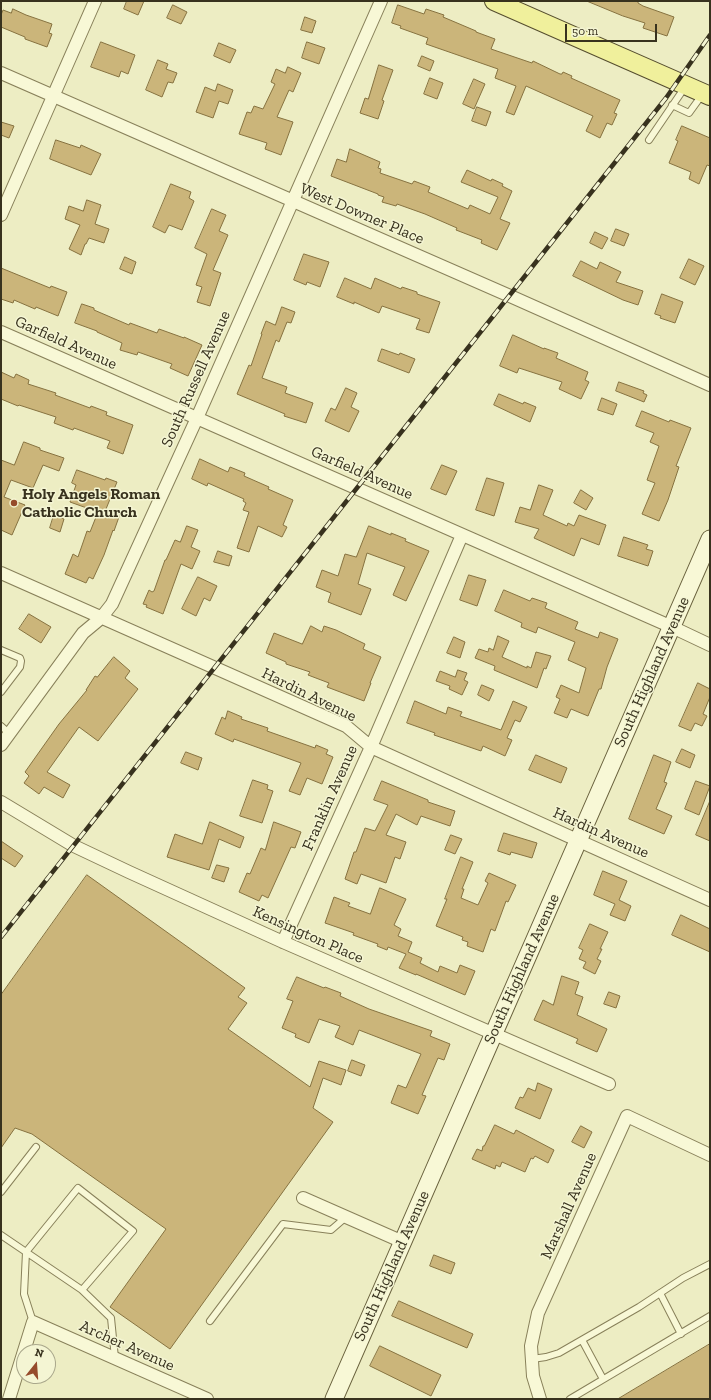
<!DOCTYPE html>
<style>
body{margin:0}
#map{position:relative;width:711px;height:1400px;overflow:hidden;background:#ededc3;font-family:"Zilla Slab",serif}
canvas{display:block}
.frame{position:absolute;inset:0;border:2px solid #38321e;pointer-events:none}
.north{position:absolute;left:16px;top:1344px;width:40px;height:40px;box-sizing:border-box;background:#f4f5d3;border:1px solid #a9a78b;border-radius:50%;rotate:17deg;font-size:11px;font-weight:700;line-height:16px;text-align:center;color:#38321e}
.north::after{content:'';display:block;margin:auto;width:14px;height:18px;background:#964b2b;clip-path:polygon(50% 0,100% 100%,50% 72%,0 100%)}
.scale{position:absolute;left:565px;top:24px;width:92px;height:18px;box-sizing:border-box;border:2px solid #38321e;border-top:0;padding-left:5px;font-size:12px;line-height:14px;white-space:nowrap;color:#38321e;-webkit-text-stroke:3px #f4f5d3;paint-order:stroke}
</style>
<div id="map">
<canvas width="711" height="1400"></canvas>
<div class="frame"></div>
<div class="north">N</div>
<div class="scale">50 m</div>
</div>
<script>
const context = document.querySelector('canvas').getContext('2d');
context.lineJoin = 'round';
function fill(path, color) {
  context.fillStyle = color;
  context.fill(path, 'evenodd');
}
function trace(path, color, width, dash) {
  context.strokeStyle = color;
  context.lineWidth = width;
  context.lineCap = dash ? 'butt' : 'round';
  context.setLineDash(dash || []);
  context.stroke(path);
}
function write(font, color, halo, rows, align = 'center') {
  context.font = font + ' "Zilla Slab",serif';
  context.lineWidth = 3;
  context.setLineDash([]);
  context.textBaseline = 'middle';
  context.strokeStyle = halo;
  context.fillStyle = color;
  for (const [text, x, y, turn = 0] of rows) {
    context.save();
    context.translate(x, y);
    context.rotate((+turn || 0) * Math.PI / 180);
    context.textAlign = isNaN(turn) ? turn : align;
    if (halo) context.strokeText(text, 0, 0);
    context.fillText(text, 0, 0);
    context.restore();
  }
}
const building = new Path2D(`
 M127 1H144L138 15 124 9Z
 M587 1H638V3L643 6 674 17 667 36 643 28 645 23 623 16Z
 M173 5 187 12 181 24 167 18Z
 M398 5 424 14 426 9 444 15 443 17 476 31V32L495 39 491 49 532 63 533 61 560 74H562L563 72 572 76 571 78 620 100 614 113 617 114 612 125 607 123 600 138 586 131 593 116 526 86 514 115 506 112 516 86 495 78 498 69 426 44 428 38 400 28 401 26 392 23Z
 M13 9 26 15 52 24 49 33 52 34 47 47 25 39V37L1 27V15L3 10 11 13Z
 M305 17 316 21 312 33 301 30Z
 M101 42 135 55 128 74 121 71 119 77 91 67Z
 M307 42 325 48 319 64 302 58Z
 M219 43 236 50 230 63 214 56Z
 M422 56 434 61 430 71 418 66Z
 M158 60 168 64 166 69 177 73 173 83 168 82 162 97 146 90Z
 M379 65 393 70 382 100 384 101 378 119 360 113 365 98 368 99Z
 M288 67 301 73 293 92 289 90 277 117 293 122 281 155 265 149 267 143 239 134 247 112 251 113 254 106 263 109 275 84 271 82 276 69 285 73Z
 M430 78 443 83 437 99 424 94Z
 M474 79 485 84 474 109 463 104Z
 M218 84 233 90 228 104 219 101 213 118 196 112 205 87 215 91Z
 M477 107 491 112 486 126 472 121Z
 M1 122 14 126 9 138 1 135Z
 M682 126 710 138V166L707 165 699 184 689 179 691 172 669 163 678 141 676 140Z
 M56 140 80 148 81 145 101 154 91 175 50 159Z
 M350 149 380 162 378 168 381 169 380 173 412 184 414 181 430 187 428 192 468 209 470 205 490 214 498 197 461 182 467 170 491 181 492 179 503 184 502 186 512 191 500 219 510 223 497 250 481 243 482 240 456 230 457 228 425 214 397 204 396 206 382 202 384 197 378 195V194L331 176 337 159 346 162Z
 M171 184 191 192 189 198 194 201 182 230 169 225 165 233 153 227Z
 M87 200 101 205 95 224 109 229 104 243 89 238 86 244H85L81 255 69 249 80 225 65 219 69 206 83 211Z
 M212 209 226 215 219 231 228 235 213 270 221 273 210 306 197 302 202 287 196 285 207 254 195 248Z
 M616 229 629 234 624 246 611 241Z
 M595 232 608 238 602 249 590 243Z
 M304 254 329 262 320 287 307 282 306 285 294 280Z
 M125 257 136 262 132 274 120 269Z
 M689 259 704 266 695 285 680 278Z
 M581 261 597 269 600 262 621 272 616 282 643 291 638 305 623 300 573 276Z
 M1 268 50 288 51 286 67 292 58 316 36 307 35 309 14 300 13 303 1 299Z
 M345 278 371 289 375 278 401 289 402 287 417 292V294L440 302 429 333 416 329 420 319 382 306 379 313 354 302V304L337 297Z
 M662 294 683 302 675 323 660 318 661 316 655 314Z
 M82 304 94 308V310L129 325 130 323 157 333 159 329 184 338V337L202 345 188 376 170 368 172 364 138 352 137 355 120 350 122 343 97 332V331L75 323Z
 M282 307 295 312 291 323 287 322 279 342 276 340 262 378 287 387 285 393 313 403 306 423 284 416 285 414 237 394 249 365 251 366 262 334H261L266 321 275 325Z
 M513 335 544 349V348L558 353 556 358 588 372 585 380 589 382 581 399 559 389 562 382 519 368 517 373 500 366Z
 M382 349 399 355 400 353 415 359 409 373 378 361Z
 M1 372 14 378 16 374 29 380 28 384 56 393 55 395 90 408 91 406 107 412 106 415 133 425 123 454 107 448 110 441 74 428 73 430 54 423 56 417 19 405 18 406 1 399Z
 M619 382 644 391 643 393 647 395 644 402 616 391Z
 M346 388 357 393 351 407 359 411 349 432 325 421 331 408 335 410Z
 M499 394 523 404 524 402 536 407 530 422 494 405Z
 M602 398 617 404 613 415 598 410Z
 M642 411 669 422 670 420 691 428 676 466 679 467 668 500 659 521 642 514 655 483 647 480 659 446 650 442 654 433 636 426Z
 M24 442 40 448V450L64 458 59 471 43 465 33 488 11 480 4 497 25 505 12 535 1 530V460L14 465Z
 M200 459 228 472 230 467 245 473 244 476 269 487 268 489 293 500 283 525 287 527 282 537 258 526 249 552 237 548 249 512 243 510 246 503 243 501 244 499 208 483 207 486 192 479Z
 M442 465 457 471 446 495 431 489Z
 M77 470 105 480 106 478 117 482 106 509 120 514 114 531 113 530 104 555 93 579 89 577 86 583 65 574 73 554 78 557 87 531 90 532 98 512 70 502 76 485 72 483Z
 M487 478 504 483 494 516 476 510Z
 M539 485 553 490 543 515 567 526 568 523 574 526 579 515 606 525 599 545 581 538 574 556 534 538 539 529 515 522 520 507 530 510Z
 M581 490 593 498 586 510 574 503Z
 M54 515 64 519 60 532 50 528Z
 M187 526 198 530 191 547 200 551 192 569 181 564 163 614 146 607 147 605 143 604 149 590 152 592 154 591 165 560H166L175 540 180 542Z
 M369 526 391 535V533L406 539 405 541 429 551 406 601 393 595 405 567 367 553 358 584 371 589 361 615 328 602 331 593 316 587 322 570 338 576 345 554 356 557Z
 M624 537 648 545 646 549 653 551 648 566 618 556Z
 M218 551 232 556 229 566 214 562Z
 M469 575 486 580 477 606 460 600Z
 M198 577 217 586 210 601 204 598 196 616 182 609Z
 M504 590 530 601 532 598 547 603 545 608 578 622 575 629 598 638 600 632 618 639 607 667 601 689H599L588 716 571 709 567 718 554 713 560 699 556 697 561 685 579 693 586 668 568 660 575 642 538 627 536 633 521 627 522 623 495 611Z
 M29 614 51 627 41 643 19 629Z
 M311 626 322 632 324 626 336 630 365 644 363 649 381 657 370 683H371L364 701 327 687 329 683 308 675 310 672 286 664V662L266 653 274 633 302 644Z
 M498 636 509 641 502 657 527 668V666L531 668 536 652 551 656 546 669 544 668 537 688 494 670 495 666 475 658 479 649 488 652 489 648 493 650Z
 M454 637 465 642 460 658 447 653Z
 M114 657 130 671 125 678 138 689 98 741 79 727 47 772 70 785 63 798 44 787 39 794 24 783 29 776 25 772 59 724 87 690H86L95 676 97 677Z
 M458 670 467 673 464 680 468 682 462 695 449 689 450 686 436 681 440 671 455 677Z
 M698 683 710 689V697L703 714 707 716 702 726 695 723 691 731 679 726Z
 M482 685 494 690 489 701 478 695Z
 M415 701 446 714 448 707 462 712 460 716 501 730 513 701 527 707 520 722 515 720 507 738 512 740 505 756 483 746 481 751 452 741 434 735 435 733 407 723Z
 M228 711 242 717 241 719 268 728 267 731 315 748 316 745 328 750 326 754 333 757 322 784 307 778 300 795 289 791 301 763 234 739 233 742 215 734 222 717 225 719Z
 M682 749 695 755 690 768 676 762Z
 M186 752 202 758 198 770 181 763Z
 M536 755 567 768 561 783 529 770Z
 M654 755 671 762 664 782 667 783 656 809 672 816 664 834 629 819Z
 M253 780 268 785 267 789 273 791 262 823 240 816Z
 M382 781 416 795 428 800V802L455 811 450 826 421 816 417 825 396 814 386 835 406 842 400 859 395 857 386 883 361 874 357 884 345 879 354 852H356L365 828 375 831 388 805 374 800Z
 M696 781 710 786 699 815 685 809Z
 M710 801V841L696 835Z
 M210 822 244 837 240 848 219 839 209 870 167 857 175 834 202 844Z
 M274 822 301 832 295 848 291 847 268 898 262 895 259 901 239 892 247 873 250 874 261 848 265 850Z
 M504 833 537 843 532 858 511 852 510 855 498 851Z
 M451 835 462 839 455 854 445 850Z
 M1 841 23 856 15 867 1 858Z
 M461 857 473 862 462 889H464L461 898 478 905 488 883 485 881 489 873 516 885 508 902 506 901 495 931 491 929 483 952 467 946 468 942 462 940 463 937 436 926 447 899H445Z
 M217 865 229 868 224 882 212 878Z
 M603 871 627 881 619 900 631 906 625 921 610 915 615 904 594 895Z
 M87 875 245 988 238 997 247 1003 228 1029 310 1087 319 1061 346 1070 341 1085 323 1078 313 1108 333 1122 170 1349 110 1307 166 1229 32 1134 15 1128 1 1148V995Z
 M380 888 406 899 394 925 401 929 398 936 412 942 408 952 422 958 420 963 438 972 440 966 457 973 460 965 475 971 465 995 416 974V975L399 968 406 954 388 947 387 950 377 946 378 944 353 935 354 933 325 923 334 897 350 903 348 906 370 914Z
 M681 915 710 929V952L672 935Z
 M590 924 608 932 600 949H602L597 959 601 961 595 974 583 968 586 962 579 959 583 950 579 948Z
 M562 976 579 982 575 994 583 997 577 1015 607 1029 597 1052 576 1043 578 1039 534 1020 543 1000 553 1005Z
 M297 977 324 988 325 987 341 993 340 996 369 1009 432 1031 430 1036 450 1044 444 1060 438 1058 422 1095 426 1096 418 1114 391 1103 398 1085 406 1088 421 1054 359 1030 353 1045 335 1037 340 1026 319 1019 309 1043 295 1037 296 1034 282 1028 293 1001 287 999Z
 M609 992 620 996 616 1008 604 1004Z
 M352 1060 365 1065 361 1076 348 1071Z
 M538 1083 552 1089 540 1119 515 1108 520 1097 523 1098 528 1088 535 1091Z
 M495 1125 514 1134 516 1130 554 1150 548 1163 535 1156 533 1159 531 1158 525 1172 502 1162 500 1167 496 1165 495 1169 472 1159 477 1149 482 1151 483 1146H484Z
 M581 1126 592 1132 584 1148 572 1142Z
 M434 1255 455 1263 451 1274 430 1266Z
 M399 1301 473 1334 467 1348 392 1316Z
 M710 1344V1399H618Z
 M380 1346 441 1375 431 1396 370 1366Z`);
fill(building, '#cbb57a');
trace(building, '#867240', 1);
const lane = new Path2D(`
 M672 105 689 113 702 95
 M649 140 685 87
 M1 650 20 658 21 661 20 667 1 692
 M1 726 10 734
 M78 1188 133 1231 82 1290 26 1252Z
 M1 1192 36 1147
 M1 1235 26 1252 24 1294 33 1322
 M82 1290 111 1318 115 1358
 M660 1293 681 1334
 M210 1321 283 1224 331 1230 346 1217
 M582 1340 603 1379
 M532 1359 546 1357 559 1353 639 1307 683 1278 710 1264
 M570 1399 710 1316`);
const street = new Path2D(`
 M1 73 510 296 710 385
 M1 215 95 1
 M1 332 672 627 710 645
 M1 573 346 726 371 747 710 900
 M1 745 83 633 101 618 112 604 197 418 381 1
 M1 802 74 846 129 872 283 942 609 1084
 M283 942 371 747 462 535
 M303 1198 403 1242
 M9 1399 33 1322 207 1399
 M540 1399 533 1376 531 1346 538 1313 627 1116 710 1155`);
const secondary = new Path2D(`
 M334 1399 710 539`);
const primary = new Path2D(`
 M494 1 710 96`);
trace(lane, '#88805a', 8);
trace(street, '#88805a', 14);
trace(secondary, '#69613d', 19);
trace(primary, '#554d2e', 20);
trace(lane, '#f8f8d6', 6);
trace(street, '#f8f8d6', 12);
trace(secondary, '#f8f8d6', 17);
trace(primary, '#f0f09c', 18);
const rail = new Path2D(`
 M1 937 666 98 710 35`);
trace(rail, '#38321e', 4.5);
trace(rail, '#f4f5d3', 3, [9]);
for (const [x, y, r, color] of [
 [14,503,4,"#964b2b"]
]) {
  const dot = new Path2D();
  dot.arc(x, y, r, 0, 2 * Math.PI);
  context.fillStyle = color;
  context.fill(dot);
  trace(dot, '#f4f5d3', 1.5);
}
write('16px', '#38321e', '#f4f5d3', [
 ["West Downer Place",362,214,23],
 ["Garfield Avenue",66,343,24],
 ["South Russell Avenue",196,379,-66],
 ["Garfield Avenue",362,473,24],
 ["South Highland Avenue",652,672,-66],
 ["Hardin Avenue",309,695,26],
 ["Franklin Avenue",330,798,-66],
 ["Hardin Avenue",601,833,24],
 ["Kensington Place",308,935,24],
 ["South Highland Avenue",522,969,-66],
 ["Marshall Avenue",569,1206,-66],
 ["South Highland Avenue",392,1266,-66],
 ["Archer Avenue",127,1346,24]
]);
write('bold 16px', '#38321e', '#f4f5d3', [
 ["Holy Angels Roman",22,494],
 ["Catholic Church",22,512]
], 'left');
</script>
